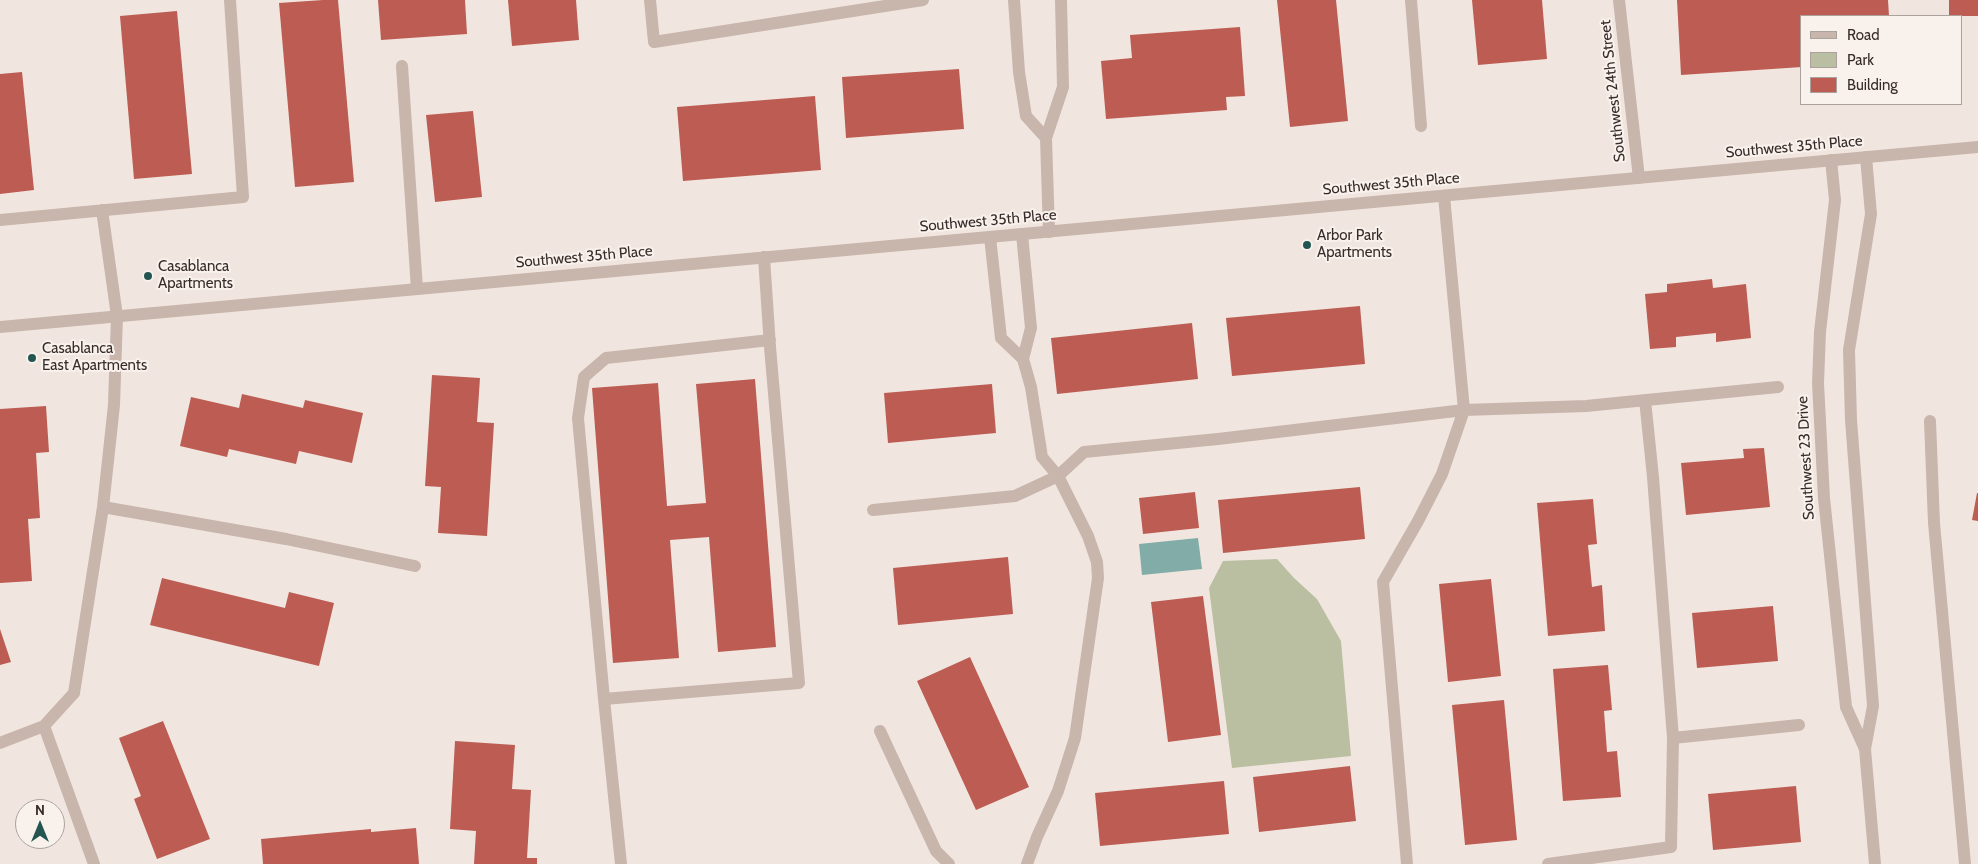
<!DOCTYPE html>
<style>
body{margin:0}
#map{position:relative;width:1978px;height:864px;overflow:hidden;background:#f1e6df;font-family:Cabin,sans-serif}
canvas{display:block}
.legend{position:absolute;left:1800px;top:15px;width:162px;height:90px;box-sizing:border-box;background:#f9f1ec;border:1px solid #aba29e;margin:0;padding:6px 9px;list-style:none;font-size:15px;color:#372c2a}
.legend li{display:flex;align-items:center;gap:10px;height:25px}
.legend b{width:25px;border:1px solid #aba29e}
.north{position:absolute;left:15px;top:799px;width:50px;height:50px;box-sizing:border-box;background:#f9f1ec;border:1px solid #aba29e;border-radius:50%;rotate:0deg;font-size:14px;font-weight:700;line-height:20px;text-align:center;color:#372c2a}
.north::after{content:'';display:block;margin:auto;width:18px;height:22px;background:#235551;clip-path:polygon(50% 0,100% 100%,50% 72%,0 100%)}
</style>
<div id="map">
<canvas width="1978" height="864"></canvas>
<ul class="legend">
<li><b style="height:6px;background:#c8b5ac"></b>Road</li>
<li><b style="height:14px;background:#b9bfa0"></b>Park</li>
<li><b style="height:14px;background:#bc5c53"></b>Building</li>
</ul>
<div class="north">N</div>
</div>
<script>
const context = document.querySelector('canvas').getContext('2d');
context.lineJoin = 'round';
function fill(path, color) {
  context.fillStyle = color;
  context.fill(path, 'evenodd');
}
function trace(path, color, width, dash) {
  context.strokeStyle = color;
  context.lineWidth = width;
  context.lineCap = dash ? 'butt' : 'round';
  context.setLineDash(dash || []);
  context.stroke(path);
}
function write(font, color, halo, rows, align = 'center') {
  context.font = font + ' Cabin,sans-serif';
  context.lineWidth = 4;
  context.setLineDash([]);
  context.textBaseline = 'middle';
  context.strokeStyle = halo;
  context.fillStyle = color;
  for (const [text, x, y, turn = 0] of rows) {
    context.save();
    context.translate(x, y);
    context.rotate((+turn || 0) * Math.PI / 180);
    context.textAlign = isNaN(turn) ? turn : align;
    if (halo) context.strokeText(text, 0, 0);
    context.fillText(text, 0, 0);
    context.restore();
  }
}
fill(new Path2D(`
 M1277 559 1294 578 1317 599 1341 641 1351 756 1232 768 1209 588 1223 561Z`), '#b9bfa0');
fill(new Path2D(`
 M1198 538 1202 569 1142 575 1139 544Z`), '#81aca7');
fill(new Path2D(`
 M323 0H338L354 182 295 187 279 3Z
 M378 0H465L467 34 381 40Z
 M508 0H576L579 40 512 46Z
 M1277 0H1336L1348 121 1290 127Z
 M1472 0H1542L1547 59 1478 65Z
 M1677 0H1888L1889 16H1802V67L1681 75Z
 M1949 0H1978V16H1949Z
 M177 11 192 174 134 179 120 16Z
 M1240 27 1245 96 1226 97 1227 110 1106 119 1101 61 1132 58 1130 35Z
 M959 69 964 129 846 138 842 77Z
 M22 72 34 190 0 194V74Z
 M815 96 821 170 683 181 677 107Z
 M473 111 482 197 435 202 426 115Z
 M1712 279 1713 288 1746 284 1751 338 1716 342V333L1676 337V347L1650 349 1645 294 1667 292V284Z
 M1360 306 1365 364 1232 376 1226 318Z
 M1192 323 1198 379 1057 394 1051 338Z
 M432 375 480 378 477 422 494 423 487 536 438 533 441 487 425 486Z
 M755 379 776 647 718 652 709 537 670 540 679 658 613 663 592 388 658 383 667 506 706 503 696 384Z
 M992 384 996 433 888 443 884 393Z
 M242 394 303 408 305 400 363 413 352 463 299 451 296 464 229 449 227 457 180 446 191 397 239 408Z
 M46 406 49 452 36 453 40 518 28 519 32 581 0 583V409Z
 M1764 448 1770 507 1686 515 1681 463 1744 458 1743 449Z
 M1360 487 1365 539 1223 553 1218 500Z
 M1195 492 1199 528 1143 534 1139 498Z
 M1977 493H1978V521L1972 520Z
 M1593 499 1597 544 1588 545 1592 587 1602 585 1605 631 1548 636 1537 503Z
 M1008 557 1013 614 898 625 893 568Z
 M162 578 285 608 289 592 334 603 319 666 150 625Z
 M1491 579 1501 676 1448 682 1439 584Z
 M1203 596 1221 735 1168 742 1151 602Z
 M1773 606 1778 661 1697 668 1692 613Z
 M0 629 11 662 0 665Z
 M970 657 1029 787 976 810 917 681Z
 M1608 665 1612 710 1604 711 1607 752 1617 751 1621 797 1563 801 1553 669Z
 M1504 700 1517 840 1465 845 1452 705Z
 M163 721 210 839 157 859 134 799 141 796 119 738Z
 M455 741 515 745 512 789 531 790 527 858H537V864H474L476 831 450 829Z
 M1350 766 1356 821 1259 832 1253 777Z
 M1224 781 1229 834 1100 846 1095 793Z
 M1796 786 1801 842 1713 850 1708 794Z
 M416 828 419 864H263L261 839 371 829V832Z`), '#bc5c53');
trace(new Path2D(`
 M650 0 654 42 923 0
 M1014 0 1019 72 1026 116 1046 138
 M1411 0 1421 126
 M402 66 417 289
 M0 220 243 197 230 0
 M1049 232 1046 138 1063 87 1061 0
 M1022 234 1031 328 1023 359 1031 387 1042 457 1058 476 1088 536 1097 562 1098 578 1075 738 1058 791 1037 837 1027 864
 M990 237 1001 338 1023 359
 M764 257 770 347 799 683 604 699 578 418 584 377 606 358 770 340
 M1930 421 1934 523 1965 864
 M103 507 286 539 415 566
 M873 510 1015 496 1058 476 1084 452 1218 439 1464 410 1586 406 1778 387
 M604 699 621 864
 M44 726 94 864
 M880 731 936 851 949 864
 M1673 738 1799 725
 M0 743 44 726 74 693 103 507 114 405 117 316 102 210
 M1407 864 1383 582 1418 521 1442 474 1464 410 1444 196
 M1548 864 1671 847 1673 738 1653 477 1645 400`), '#c8b5ac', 12);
trace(new Path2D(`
 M1619 0 1639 178
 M1866 157 1871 214 1849 350 1851 420 1873 706 1865 749 1875 864
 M1831 160 1835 200 1820 332 1818 383 1824 498 1846 707 1865 749`), '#c8b5ac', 12);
trace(new Path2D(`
 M0 327 1978 147`), '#c8b5ac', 12);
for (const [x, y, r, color] of [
 [1307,245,5,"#235551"],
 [148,276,5,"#235551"],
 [32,358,5,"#235551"]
]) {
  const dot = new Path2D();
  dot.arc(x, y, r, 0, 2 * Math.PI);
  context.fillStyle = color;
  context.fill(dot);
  trace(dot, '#f9f1ec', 2);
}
write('15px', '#372c2a', '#f9f1ec', [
 ["Southwest 24th Street",1613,91,-96],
 ["Southwest 35th Place",1794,147,-5],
 ["Southwest 35th Place",1391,184,-5],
 ["Southwest 35th Place",988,221,-5],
 ["Southwest 35th Place",584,257,-5],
 ["Southwest 23 Drive",1806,458,-93]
]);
write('15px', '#372c2a', '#f9f1ec', [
 ["Arbor Park",1317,236],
 ["Apartments",1317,253],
 ["Casablanca",158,267],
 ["Apartments",158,284],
 ["Casablanca",42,349],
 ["East Apartments",42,366]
], 'left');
</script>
